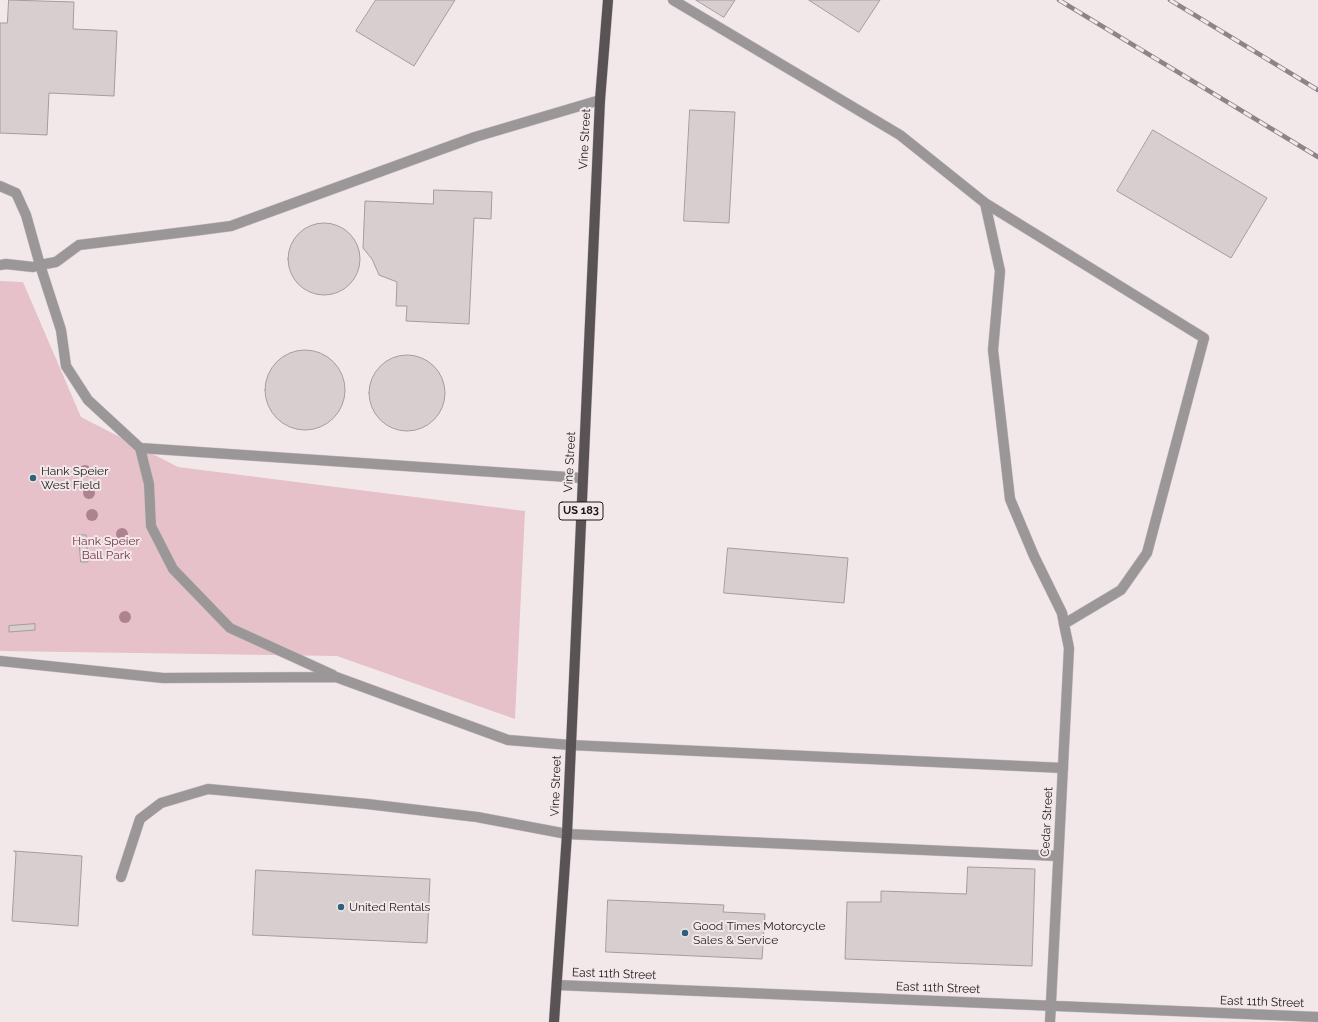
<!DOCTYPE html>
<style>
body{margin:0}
canvas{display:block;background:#f2e8ea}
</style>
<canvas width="1318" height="1022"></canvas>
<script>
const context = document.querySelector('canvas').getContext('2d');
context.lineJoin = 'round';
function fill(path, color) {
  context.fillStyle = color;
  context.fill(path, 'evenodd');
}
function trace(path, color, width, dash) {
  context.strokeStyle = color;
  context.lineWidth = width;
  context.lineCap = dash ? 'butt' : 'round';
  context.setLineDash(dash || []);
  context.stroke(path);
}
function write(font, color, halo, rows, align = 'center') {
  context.font = font + ' Raleway,sans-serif';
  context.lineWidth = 4;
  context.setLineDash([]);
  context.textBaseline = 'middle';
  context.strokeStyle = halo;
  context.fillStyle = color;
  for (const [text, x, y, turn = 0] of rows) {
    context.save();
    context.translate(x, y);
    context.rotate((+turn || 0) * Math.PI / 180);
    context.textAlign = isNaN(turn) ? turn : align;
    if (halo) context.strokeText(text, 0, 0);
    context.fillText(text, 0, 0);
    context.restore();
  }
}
fill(new Path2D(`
 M0 281 23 282 81 417 178 467 525 511 515 719 337 656 0 651Z`), '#e6c1ca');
const building = new Path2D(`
 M9 0 74 2 73 29 117 31 114 96 49 93 47 135 0 133V23H7Z
 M376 0H455L414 66 356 31Z
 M696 0H735L724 17Z
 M809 0H880L859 32Z
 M690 110 735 112 729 223 684 221Z
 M1153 130 1267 198 1231 258 1117 191Z
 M434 190 492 192 491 219 474 218 469 324 406 321 407 306H396L397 282 379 275 372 259 363 248 365 201 433 204Z
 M288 259a36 36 0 1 1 72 0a36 36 0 1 1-72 0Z
 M265 390a40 40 0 1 1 80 0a40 40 0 1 1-80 0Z
 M369 393a38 38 0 1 1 76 0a38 38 0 1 1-76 0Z
 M79 535H86L88 562H81Z
 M728 548 848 558 844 603 724 593Z
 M35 624V630L9 632V626Z
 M14 851 82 856 78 926 12 921 16 853Z
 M968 867 1035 869 1032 966 845 959 847 902H881V891L966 894Z
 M256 870 430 879 427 943 253 935Z
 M608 900 724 905 723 912 765 914 762 959 606 952Z`);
fill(building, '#d8ced0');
trace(building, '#a59c9e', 1);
const lane = new Path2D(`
 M673 0 900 135 985 203 1204 338 1147 553 1121 590 1064 624 1062 613 1034 556 1010 499 993 350 1000 271 985 203
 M0 186 16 193 26 215 40 265 61 330 66 366 88 400 140 448 582 478
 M0 265 6 264 33 267 40 265 56 262 79 245 193 231 231 226 475 137 600 100
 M140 448 149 484 151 526 173 569 230 628 333 675
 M0 661 163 678 336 677 508 740 570 745 1063 768
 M121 877 140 819 161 803 208 789 367 804 477 817 567 834 1058 856`);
const street = new Path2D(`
 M557 985 1318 1017
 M1050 1022 1069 648 1064 624`);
const primary = new Path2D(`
 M554 1022 567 834 600 100 608 0`);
trace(lane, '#ccc3c5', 11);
trace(street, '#ccc3c5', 11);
trace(primary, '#ccc3c5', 11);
trace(lane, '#9b9798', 10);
trace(street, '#9b9798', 10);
trace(primary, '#5a5355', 10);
const rail = new Path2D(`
 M1059 0 1318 157
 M1170 0 1318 90`);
trace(rail, '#8c8486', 4.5);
trace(rail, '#f2e8ea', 3, [9]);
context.fillStyle = '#ae8390';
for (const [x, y] of [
 [85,471],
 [89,493],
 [92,515],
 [122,534],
 [125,617]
]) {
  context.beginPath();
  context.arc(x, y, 6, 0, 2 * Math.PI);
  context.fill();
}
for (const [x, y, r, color] of [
 [33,478,4,"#2d627e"],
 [341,907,4,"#2d627e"],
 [685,933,4,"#2d627e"]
]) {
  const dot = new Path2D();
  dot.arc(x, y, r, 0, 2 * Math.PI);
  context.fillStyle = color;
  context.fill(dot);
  trace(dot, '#f2e8ea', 1.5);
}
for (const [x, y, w] of [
 [581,511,44]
]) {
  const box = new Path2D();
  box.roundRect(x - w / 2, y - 9, w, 18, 3);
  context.fillStyle = '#f2e8ea';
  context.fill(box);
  trace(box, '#1e1a1b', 1);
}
write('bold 11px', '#1e1a1b', null, [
 ["US 183",581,511]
]);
write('12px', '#1e1a1b', '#f2e8ea', [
 ["Vine Street",585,139,-87],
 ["Vine Street",570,462,-87],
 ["Vine Street",556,786,-88],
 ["Cedar Street",1047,822,-87],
 ["East 11th Street",614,974,2],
 ["East 11th Street",938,988,2],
 ["East 11th Street",1262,1002,2]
]);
write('12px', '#1e1a1b', '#f2e8ea', [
 ["Hank Speier",41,471],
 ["West Field",41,485],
 ["United Rentals",349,907],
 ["Good Times Motorcycle",693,926],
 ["Sales & Service",693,940]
], 'left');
write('12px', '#773147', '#f2e8ea', [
 ["Hank Speier",106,541],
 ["Ball Park",106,555]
]);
</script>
